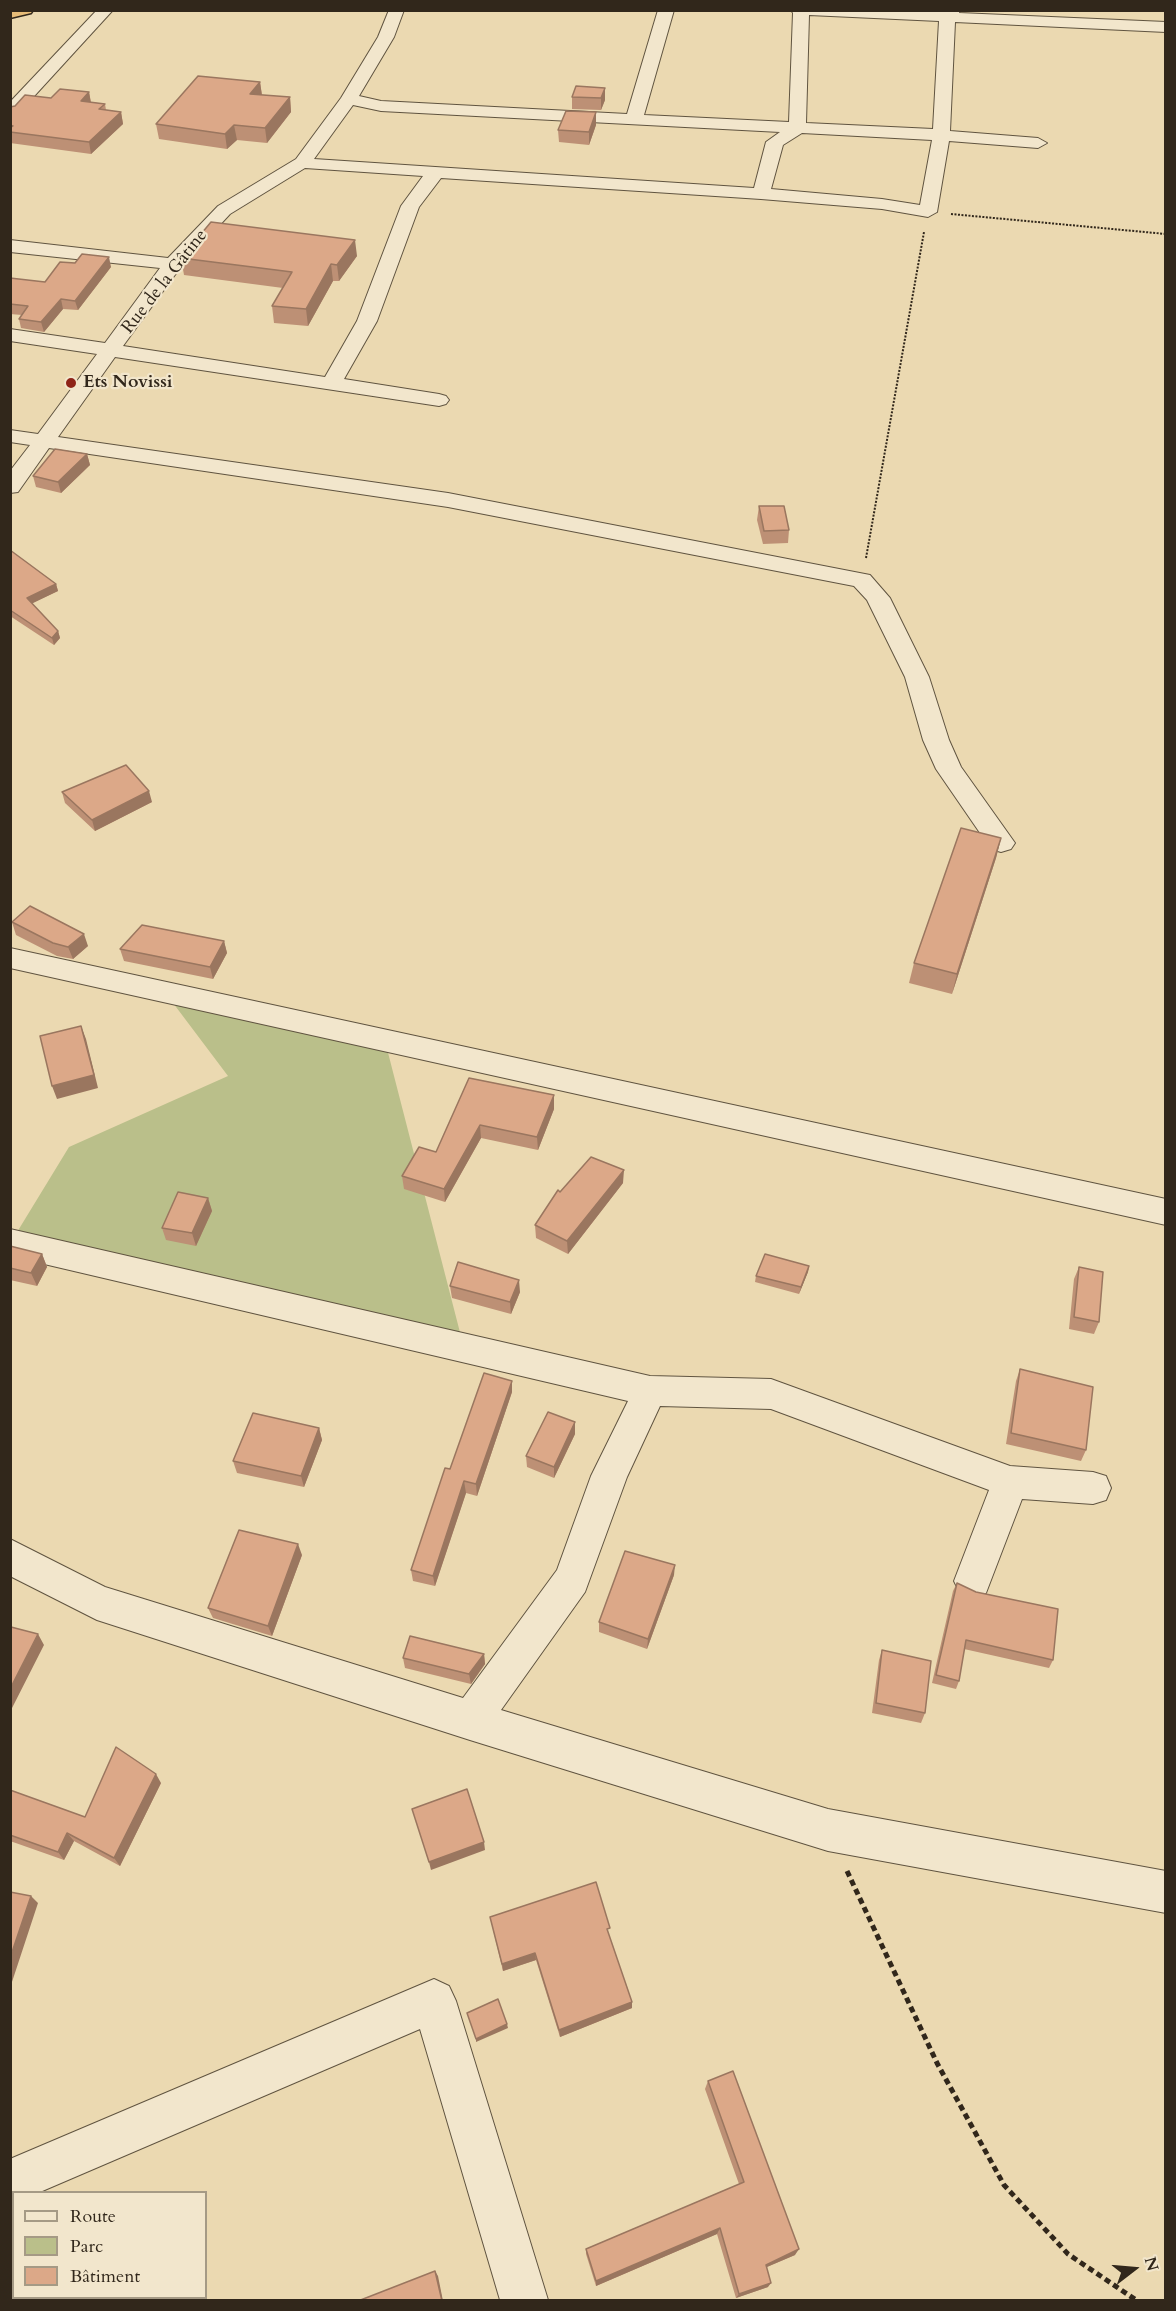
<!DOCTYPE html>
<meta charset="utf-8">
<style>
body{margin:0}
#map{position:relative;width:1176px;height:2311px;overflow:hidden;background:#ebd9b1;font-family:Cardo,serif}
canvas{display:block}
.frame{position:absolute;inset:0;border:12px solid #31271b;pointer-events:none}
.legend{position:absolute;left:12px;top:2191px;width:195px;height:108px;box-sizing:border-box;background:#f2e6cc;border:2px solid #a59a85;margin:0;padding:8px 10px;list-style:none;font-size:18px;color:#31271b}
.legend li{display:flex;align-items:center;gap:12px;height:30px}
.legend b{width:30px;border:2px solid #a59a85}
.north{position:absolute;left:1104px;top:2239px;width:60px;height:60px;-webkit-text-stroke:4px #f2e6cc;paint-order:stroke;rotate:74deg;font-size:16px;font-weight:700;line-height:24px;text-align:center;color:#31271b}
.north::after{content:'';display:block;margin:auto;width:21px;height:27px;background:#31271b;clip-path:polygon(50% 0,100% 100%,50% 72%,0 100%)}
</style>
<div id="map">
<canvas width="1176" height="2311"></canvas>
<div class="frame"></div>
<ul class="legend">
<li><b style="height:8px;background:#f2e6cc"></b>Route</li>
<li><b style="height:16px;background:#babf8a"></b>Parc</li>
<li><b style="height:16px;background:#dca888"></b>Bâtiment</li>
</ul>
<div class="north">N</div>
</div>
<script>
const context = document.querySelector('canvas').getContext('2d');
context.lineJoin = 'round';
function fill(path, color) {
  context.fillStyle = color;
  context.fill(path, 'evenodd');
}
function trace(path, color, width, dash) {
  context.strokeStyle = color;
  context.lineWidth = width;
  context.lineCap = dash ? 'butt' : 'round';
  context.setLineDash(dash || []);
  context.stroke(path);
}
function write(font, color, halo, rows, align = 'center') {
  context.font = font + ' Cardo,serif';
  context.lineWidth = 4.5;
  context.setLineDash([]);
  context.textBaseline = 'middle';
  context.strokeStyle = halo;
  context.fillStyle = color;
  for (const [text, x, y, turn = 0] of rows) {
    context.save();
    context.translate(x, y);
    context.rotate((+turn || 0) * Math.PI / 180);
    context.textAlign = isNaN(turn) ? turn : align;
    if (halo) context.strokeText(text, 0, 0);
    context.fillText(text, 0, 0);
    context.restore();
  }
}
fill(new Path2D(`
 M164 991 385 1041 464 1348 11 1242 69 1147 228 1076Z`), '#babf8a');
const minor = new Path2D(`
 M97 10H113L16 116 10 117V102Z
 M389 10H404L394 37 359 96 381 101 627 114 658 10H674L644 115 789 122 793 13 791 10H960L959 13 1166 22V32L955 22 950 131 1038 138 1047 143 1038 148 949 141 937 212 928 217 882 209 761 199 441 178 419 207 377 321 344 379 439 394 446 396 449 400 446 404 439 406 115 357 58 437 448 493 870 575 890 598 929 677 949 740 961 767 1015 843 1011 849 1001 852 991 849 936 769 923 740 905 677 867 600 854 586 448 507 49 448 18 492 10 493V471L30 445 10 442V430L38 434 97 354 10 341V329L105 343 160 268 10 252V240L168 258 218 206 296 159 341 98 378 37ZM809 15 939 21 933 129 806 123ZM353 105 381 111 780 132 766 142 754 188 314 159ZM802 133 932 140 920 205 882 199 771 189 783 145ZM305 168 423 176 401 206 357 321 325 377 123 346 180 268 230 214Z
 M10 948 1166 1199V1225L10 968Z
 M10 1229 650 1376 771 1379 1010 1466 1093 1472 1106 1476 1111 1488 1106 1500 1093 1504 1022 1499 986 1593 973 1599 960 1593 954 1581 989 1490 771 1409 660 1406 627 1477 585 1592 501 1710 828 1809 1166 1871V1913L828 1851 470 1740 97 1620 10 1576V1539L105 1587 463 1698 557 1570 591 1476 628 1401 10 1256Z
 M434 1979 449 1986 456 2001 548 2300H500L420 2029 40 2192H14V2204L10 2205V2159Z
 M10 2211 14 2212V2298H43V2300H10Z`);
const trunk = new Path2D(`
 M10 10H33L31 13 10 18Z`);
trace(minor, '#605440', 2);
trace(trunk, '#31271b', 3);
trace(new Path2D(`
 M951 214 1166 234
 M866 558 924 232`), '#31271b', 2, [2, 1.5]);
trace(new Path2D(`
 M847 1871 937 2063 1004 2185 1068 2254 1136 2300`), '#31271b', 5, [6, 4]);
fill(minor, '#f2e6cc');
fill(trunk, '#e6bc78');
fill(new Path2D(`
 M260 82 262 95 290 97 291 112 267 143 237 140 227 149 159 139 156 124Z
 M605 88V100L601 110 572 109V97Z
 M89 92 91 102 105 104 106 110 121 112 123 124 91 154 10 143V107L51 98Z
 M596 125 589 145 559 142 558 130Z
 M357 256 339 281H333L308 326 274 323 272 306 283 288 184 275 181 258Z
 M111 267 78 310 63 309 44 332 21 328 19 319 22 315 10 314V278L45 282Z
 M87 454 90 465 61 493 36 487 33 476Z
 M759 506 789 530 788 543 763 544 757 520Z
 M10 550 56 584 58 591 32 603 58 631 60 638 54 645 10 616Z
 M62 792 152 802 95 831 65 803Z
 M1001 838 996 858 952 994 909 983 914 963Z
 M12 922 88 946 73 959 57 956 16 935Z
 M224 941 227 953 213 979 124 961 120 949Z
 M469 1078 554 1095V1109L538 1150 481 1138 445 1202 404 1189 402 1176 436 1152Z
 M623 1183 568 1254 536 1238 535 1225 560 1192Z
 M208 1198 212 1211 196 1246 166 1240 162 1228Z
 M10 1246 42 1254 47 1267 37 1286 10 1280Z
 M809 1266 808 1272 799 1294 755 1282 756 1276Z
 M1079 1267 1099 1322 1094 1334 1069 1329 1074 1279Z
 M450 1286 520 1292 511 1314 452 1298Z
 M1020 1369 1086 1450 1081 1461 1006 1444 1016 1381Z
 M512 1381V1392L477 1496 466 1493 435 1586 413 1581 411 1570 450 1469Z
 M575 1422V1434L554 1478 527 1467 526 1456Z
 M319 1428 322 1440 304 1487 237 1473 233 1461Z
 M302 1555 272 1636 213 1618 208 1608Z
 M674 1575 647 1649 599 1632V1622Z
 M957 1583 1053 1660 1049 1668 964 1649 959 1681 956 1689 932 1683 953 1591Z
 M882 1650 925 1713 921 1723 872 1713 879 1660Z
 M484 1654 485 1664 471 1684 405 1668 403 1658Z
 M161 1783 120 1866 74 1841 64 1860 10 1841V1790L85 1817Z
 M490 1917 609 1935 632 2002V2008L560 2037 536 1960 503 1971Z
 M708 2081 795 2255 767 2267 768 2287 736 2298 717 2234 596 2286 586 2254V2249L739 2184 705 2089Z`), '#bd9075');
fill(new Path2D(`
 M260 82 262 96 250 94Z
 M605 88V100L601 110V98Z
 M89 92 91 104 81 101Z
 M290 97 291 112 267 143 265 128Z
 M121 112 123 124 91 154 89 142Z
 M596 112V125L589 145V132Z
 M234 125 237 140 227 149 225 134Z
 M355 240 357 256 339 281 337 265Z
 M109 257 111 267 78 310 75 301Z
 M331 264 333 281 308 326 306 309Z
 M61 299 63 309 44 332 41 322Z
 M87 454 90 465 61 493 58 482Z
 M56 584 58 591 29 605 27 598Z
 M58 631 60 638 54 645 52 638Z
 M149 791 152 802 95 831 92 820Z
 M1001 838 996 858 952 994 957 974Z
 M84 934 88 946 73 959 68 947Z
 M224 941 227 953 213 979 210 967Z
 M81 1026 86 1039 98 1088 57 1099 52 1086Z
 M554 1095V1109L538 1150 537 1137Z
 M480 1125 481 1138 445 1202 444 1189Z
 M624 1170 623 1183 568 1254 567 1241Z
 M208 1198 212 1211 196 1246 192 1233Z
 M42 1254 47 1267 37 1286 31 1273Z
 M809 1266 808 1272 799 1294 801 1287Z
 M519 1280 520 1292 511 1314 510 1302Z
 M512 1381V1392L477 1496 476 1484Z
 M575 1422V1434L554 1478V1467Z
 M319 1428 322 1440 304 1487 301 1476Z
 M464 1481 466 1493 435 1586 433 1576Z
 M298 1544 302 1555 272 1636 268 1626Z
 M675 1565 674 1575 647 1649 648 1639Z
 M38 1634 44 1645 10 1712V1689Z
 M484 1654 485 1664 471 1684 469 1674Z
 M156 1774 161 1783 120 1866 114 1858Z
 M67 1833 74 1841 64 1860 58 1852Z
 M484 1842 485 1850 431 1870 429 1862Z
 M31 1896 38 1903 10 1988V1958Z
 M535 1953 536 1960 503 1971 502 1964Z
 M632 2002V2008L560 2037 559 2030Z
 M507 2024 508 2028 476 2042V2039Z
 M720 2228 717 2234 596 2286V2281Z
 M799 2249 795 2255 762 2269 766 2265Z
 M435 2271 438 2276 443 2301H442Z
 M771 2283 768 2287 736 2298 739 2294Z
 M141 2298H148L149 2299 148 2301H139Z`), '#9a765f');
const building = new Path2D(`
 M198 76 260 82 250 94 290 97 265 128 234 125 225 134 156 124Z
 M576 86 605 88 601 98 572 97Z
 M60 89 89 92 81 101 105 104 99 109 121 112 89 142 10 132V128L13 126 10 125V107L15 106 25 95 51 98Z
 M566 111 596 112 589 132 558 130Z
 M211 222 355 240 337 265 331 264 306 309 272 306 292 272 181 258Z
 M82 254 109 257 75 301 61 299 41 322 19 319 28 306 10 304V278L45 282 60 262 75 263Z
 M55 449 87 454 58 482 33 476Z
 M759 506H784L789 530 764 531Z
 M10 550 56 584 27 598 58 631 52 638 10 610Z
 M126 765 149 791 92 820 62 792Z
 M961 828 1001 838 957 974 914 963Z
 M30 906 84 934 68 947 53 943 12 922Z
 M142 925 224 941 210 967 120 949Z
 M81 1026 94 1075 52 1086 40 1036Z
 M469 1078 554 1095 537 1137 480 1125 444 1189 402 1176 419 1147 436 1152Z
 M591 1157 624 1170 567 1241 535 1225 558 1190 560 1192Z
 M178 1192 208 1198 192 1233 162 1228Z
 M10 1246 42 1254 31 1273 10 1268Z
 M765 1254 809 1266 801 1287 756 1276Z
 M458 1262 519 1280 510 1302 450 1286Z
 M1079 1267 1103 1272 1099 1322 1074 1317Z
 M1020 1369 1093 1387 1086 1450 1011 1433Z
 M484 1373 512 1381 476 1484 464 1481 433 1576 411 1570 445 1468 450 1469Z
 M548 1412 575 1422 554 1467 526 1456Z
 M253 1413 319 1428 301 1476 233 1461Z
 M239 1530 298 1544 268 1626 208 1608Z
 M625 1551 675 1565 648 1639 599 1622Z
 M957 1583 976 1592 1058 1609 1053 1660 966 1640 959 1681 936 1675Z
 M11 1627 38 1634 10 1689V1628Z
 M410 1636 484 1654 469 1674 403 1658Z
 M882 1650 931 1661 925 1713 876 1703Z
 M116 1747 156 1774 114 1858 67 1833 58 1852 10 1835V1790L85 1817Z
 M467 1789 484 1842 429 1862 412 1809Z
 M596 1882 610 1928 607 1929 632 2002 559 2030 535 1953 502 1964 490 1917Z
 M10 1892 31 1896 10 1958Z
 M498 1999 507 2024 476 2039 467 2013Z
 M733 2071 799 2249 766 2265 771 2283 739 2294 720 2228 596 2281 586 2249 744 2182 708 2081Z
 M435 2271 442 2301H358Z
 M103 2298H141L139 2301H106Z`);
fill(building, '#dca888');
trace(building, '#9a765f', 1.5);
for (const [x, y, r, color] of [
 [71,383,6,"#8f2418"]
]) {
  const dot = new Path2D();
  dot.arc(x, y, r, 0, 2 * Math.PI);
  context.fillStyle = color;
  context.fill(dot);
  trace(dot, '#f2e6cc', 2);
}
write('18px', '#31271b', '#f2e6cc', [
 ["Rue de la Gâtine",165,282,-52]
]);
write('bold 18px', '#31271b', '#f2e6cc', [
 ["Ets Novissi",83,383]
], 'left');
</script>
